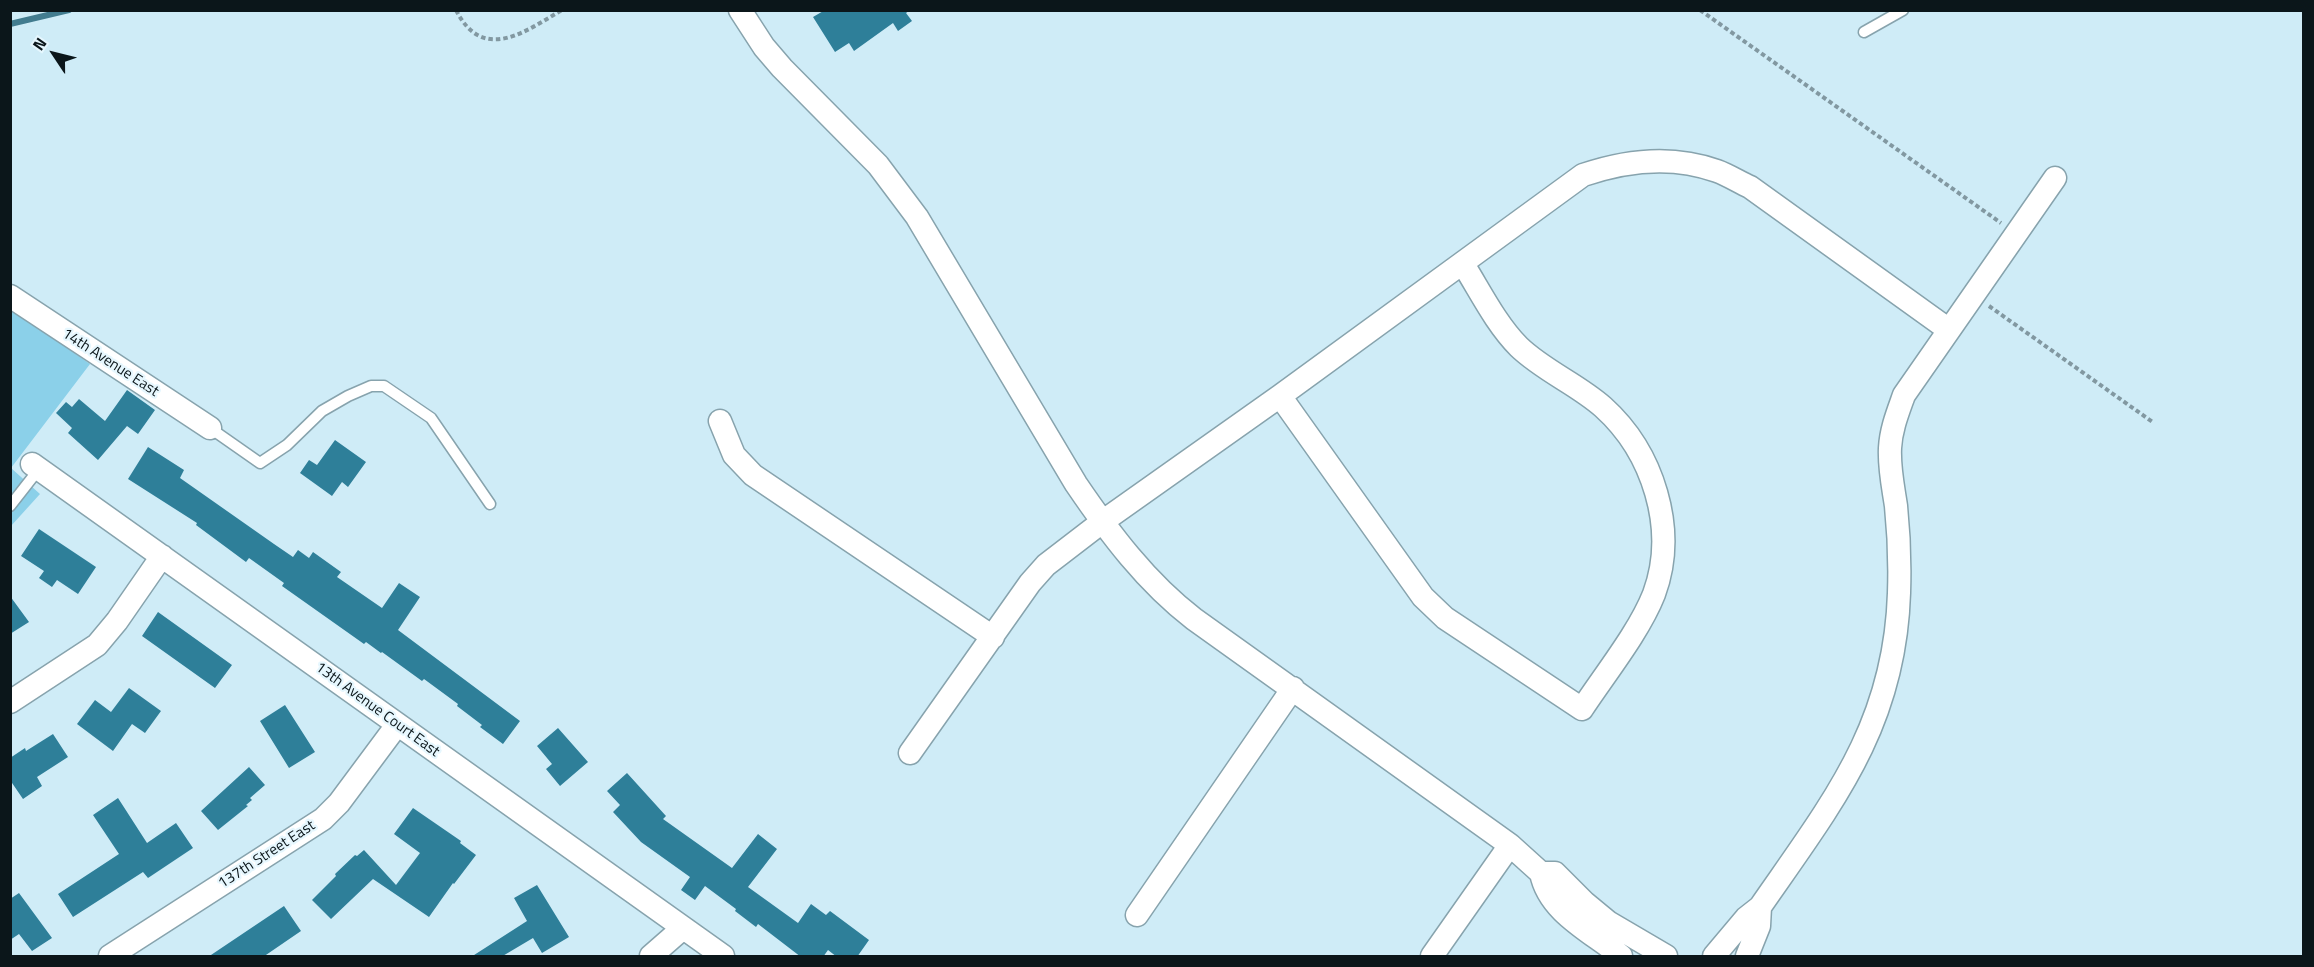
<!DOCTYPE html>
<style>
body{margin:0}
#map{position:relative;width:2314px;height:967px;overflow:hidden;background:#cfecf7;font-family:"Titillium Web",sans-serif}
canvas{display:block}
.frame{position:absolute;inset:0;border:12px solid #0b161a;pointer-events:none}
.north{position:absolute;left:24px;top:24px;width:60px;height:60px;-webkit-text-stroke:4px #e6f7fe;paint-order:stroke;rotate:305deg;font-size:16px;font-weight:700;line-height:24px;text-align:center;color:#0b161a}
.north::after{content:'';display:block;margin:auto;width:21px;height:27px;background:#0b161a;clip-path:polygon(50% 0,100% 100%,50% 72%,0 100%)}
</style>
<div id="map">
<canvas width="2314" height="967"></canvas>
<div class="frame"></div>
<div class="north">N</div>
</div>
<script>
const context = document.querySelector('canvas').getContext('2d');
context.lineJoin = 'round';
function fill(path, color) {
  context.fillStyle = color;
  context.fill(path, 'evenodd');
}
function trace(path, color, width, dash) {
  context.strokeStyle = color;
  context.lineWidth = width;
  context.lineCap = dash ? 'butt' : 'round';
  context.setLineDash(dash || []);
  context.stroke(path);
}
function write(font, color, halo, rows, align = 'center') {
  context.font = font + ' "Titillium Web",sans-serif';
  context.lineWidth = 4.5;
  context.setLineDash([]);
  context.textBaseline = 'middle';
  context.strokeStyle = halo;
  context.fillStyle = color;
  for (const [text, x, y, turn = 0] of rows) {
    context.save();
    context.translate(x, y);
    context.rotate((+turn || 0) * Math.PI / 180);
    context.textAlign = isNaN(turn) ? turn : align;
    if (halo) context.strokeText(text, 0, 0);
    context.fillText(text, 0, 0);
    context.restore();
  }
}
fill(new Path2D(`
 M11 308 90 364 11 468 40 494 11 526Z`), '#8bd0e9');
trace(new Path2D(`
 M10 24 69 10`), '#427c8f', 6);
fill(new Path2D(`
 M825 10H910L906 13 912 21 898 31 893 23 854 51 849 43 835 52 813 17Z
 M127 390 155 410 138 434 127 426 98 460 68 433 72 428 56 413 66 402 72 407 79 399 105 421Z
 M335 440 366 462 348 487 342 482 332 496 300 473 309 460 317 465Z
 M148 447 184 470 180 478 274 544 293 557 298 550 309 558 313 552 341 572 337 577 382 608 399 583 420 597 398 630 520 721 503 744 480 727 482 725 457 706 458 704 424 679 422 681 382 652 381 653 366 642 364 644 282 586 284 583 249 558 246 562 196 525 197 523 128 479Z
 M39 529 96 567 78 594 57 580 52 587 39 578 44 571 21 556Z
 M10 596 29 622 10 634Z
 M158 612 232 665 215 688 142 636Z
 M129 688 161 711 145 733 132 724 113 751 77 724 95 700 111 712Z
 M285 705 315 752 289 768 260 721Z
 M558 728 588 762 560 786 546 769 552 764 537 746Z
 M53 734 68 757 37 777 42 786 23 799 10 780V758L25 748 26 751Z
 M249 767 265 785 250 798 252 800 246 805 248 806 218 830 201 811Z
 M627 773 666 816 663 819 732 868 758 834 777 849 748 887 798 923 811 904 826 915 830 911 869 940 857 957H837L828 950 823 957H801L758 924 756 927 735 911 736 909 705 886 695 900 681 890 690 877 641 842 613 812 620 805 607 791Z
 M118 798 147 843 176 823 193 848 148 878 143 872 73 917 58 894 119 854 93 815Z
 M413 808 461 841 460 843 476 855 454 884 453 883 429 917 373 879 331 919 312 900 336 876 335 874 355 855 357 856 364 850 396 885 420 853 394 834Z
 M537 885 569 937 542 953 533 938 501 957H471L527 921 514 898Z
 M19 893 52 938 32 951 19 934 10 940V899Z
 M284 906 301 931 263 957H208Z`), '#2e7f99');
const service = new Path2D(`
 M1864 32 1903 10
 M210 428 260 463 287 445 322 411 348 396 371 386H384L431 418 490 504
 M10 506 39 469`);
const minor = new Path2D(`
 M740 10 764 47 782 68 878 165 917 217 1076 484C1110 534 1146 582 1194 619L1510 845 1541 873
 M10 296 210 428
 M1280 396 1423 597 1445 618 1582 709C1605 674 1639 632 1654 594 1678 529 1653 452 1603 407 1577 384 1544 371 1519 347 1496 324 1480 291 1463 264
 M720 421 734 455 753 475 993 637
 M32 464 723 956
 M10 702 97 645 117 621 162 556
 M910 753 1030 583 1046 565 1102 522 1280 396 1583 175C1627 160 1673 155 1717 171 1728 175 1739 182 1750 187L1949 330
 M1760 907C1832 803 1895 726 1899 593 1900 564 1899 535 1896 506 1893 486 1889 468 1890 448 1891 429 1898 412 1904 395L2055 178
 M1137 915 1293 688
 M110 956 323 819 339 803 397 725
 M651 956 683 928
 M1432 956 1510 845
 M1621 956C1592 932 1549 913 1541 873H1555L1585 903 1608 922 1666 956
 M1714 956 1746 918 1760 907 1759 926 1747 956`);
trace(service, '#87a3ad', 13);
trace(minor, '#87a3ad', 25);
trace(new Path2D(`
 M456 10C483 64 526 31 562 10
 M1700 10 2001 223
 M1989 306 2154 423`), '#8298a1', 4, [4.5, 3]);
trace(service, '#fff', 10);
trace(minor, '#fff', 22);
write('15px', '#0b161a', '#e6f7fe', [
 ["14th Avenue East",110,363,33],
 ["13th Avenue Court East",377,710,36],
 ["137th Street East",267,855,-33]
]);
</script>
